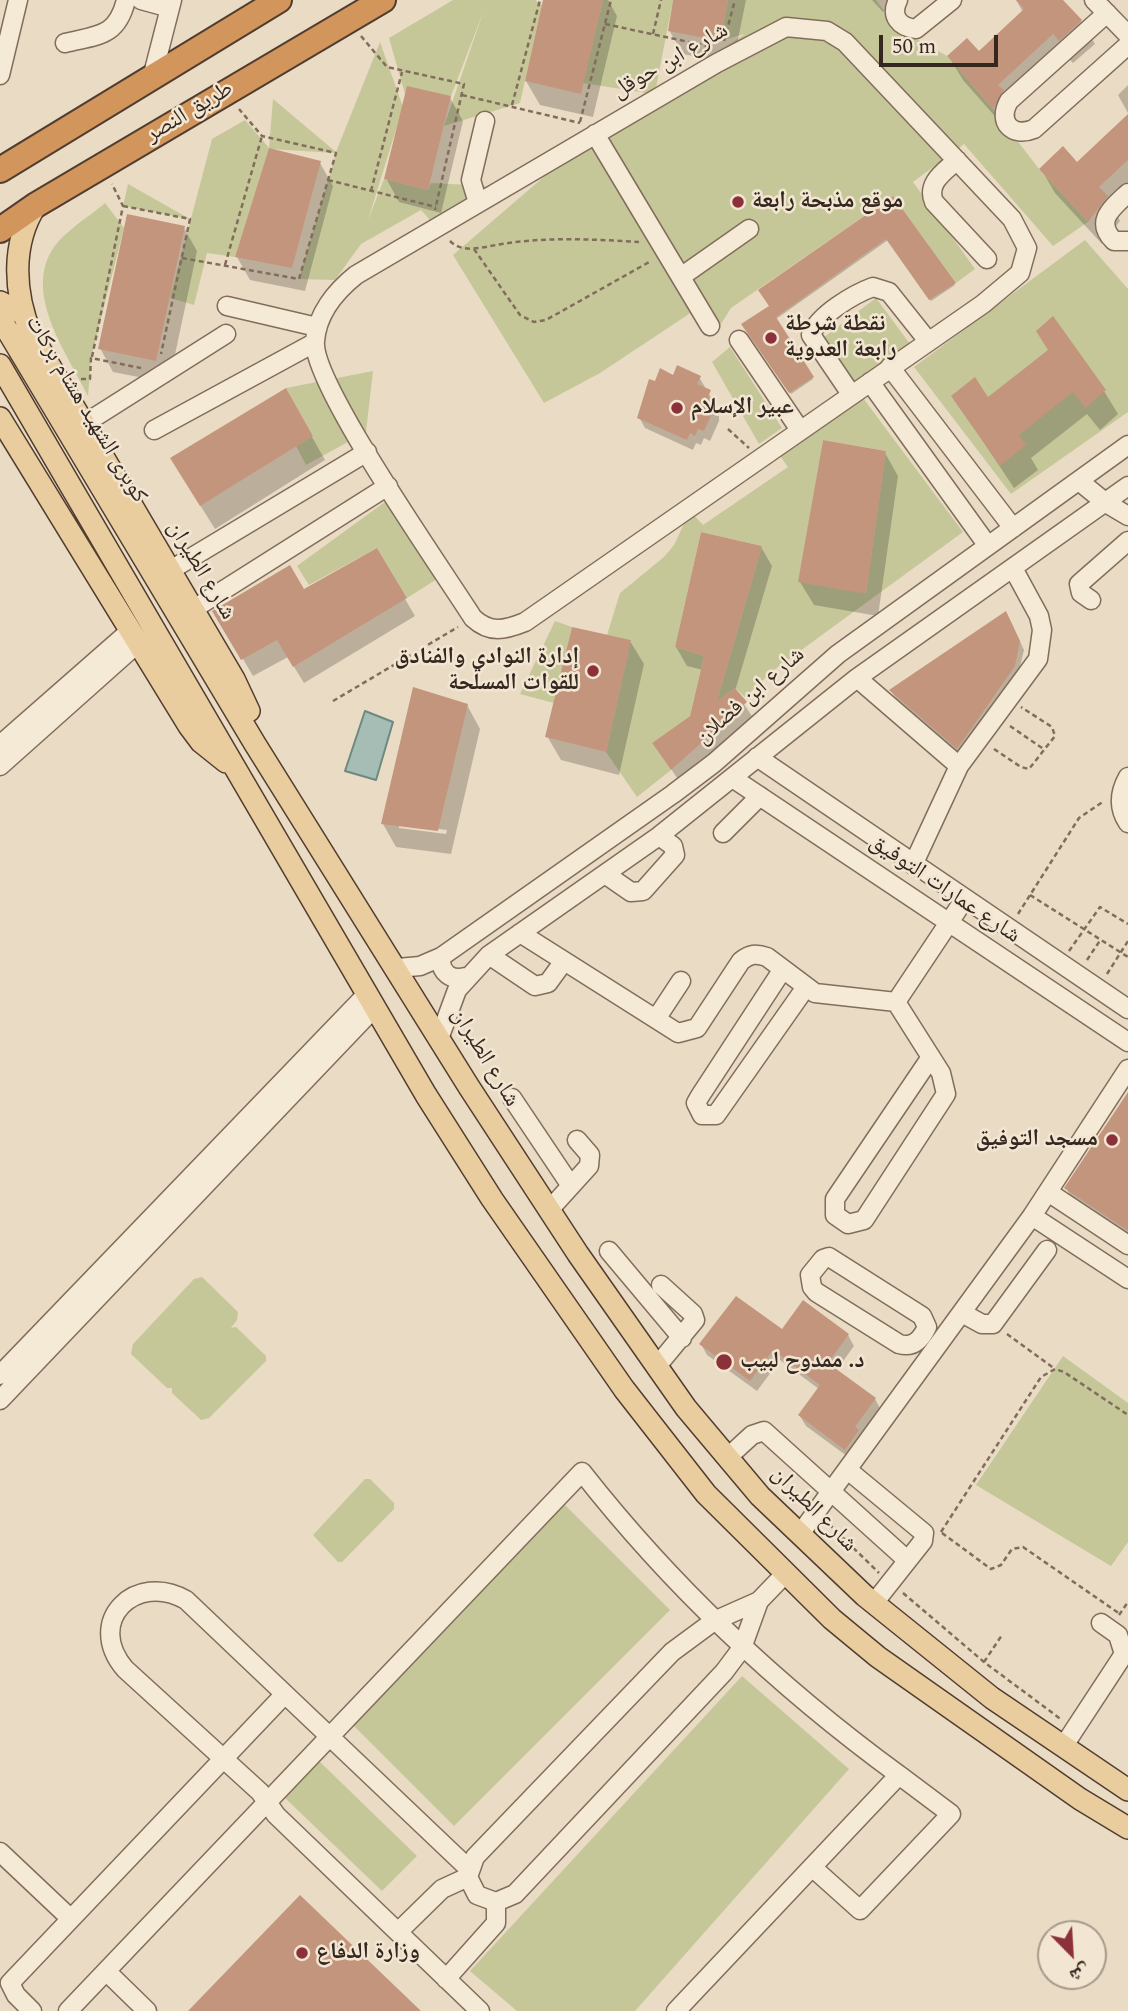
<!DOCTYPE html>
<meta charset="utf-8">
<style>
body{margin:0}
#map{position:relative;width:1128px;height:2011px;overflow:hidden;background:#eadbc4;font-family:Spectral,"Noto Naskh Arabic",serif}
canvas{display:block}
.north{position:absolute;left:1037px;top:1920px;width:70px;height:70px;box-sizing:border-box;background:#f2e6d2;border:2px solid #a69a8a;border-radius:50%;rotate:156deg;font-size:19px;font-weight:700;line-height:28px;text-align:center;color:#34271f}
.north::after{content:'';display:block;margin:auto;width:24px;height:32px;background:#8c3139;clip-path:polygon(50% 0,100% 100%,50% 72%,0 100%)}
.scale{position:absolute;left:879px;top:35px;width:119px;height:32px;box-sizing:border-box;border:4px solid #34271f;border-top:0;padding-left:9px;font-size:21px;line-height:24px;white-space:nowrap;color:#34271f;-webkit-text-stroke:5px #f2e6d2;paint-order:stroke}
</style>
<div id="map">
<canvas width="1128" height="2011"></canvas>
<div class="north">ش</div>
<div class="scale">50 m</div>
</div>
<script>
const context = document.querySelector('canvas').getContext('2d');
context.lineJoin = 'round';
function fill(path, color) {
  context.fillStyle = color;
  context.fill(path, 'evenodd');
}
function trace(path, color, width, dash) {
  context.strokeStyle = color;
  context.lineWidth = width;
  context.lineCap = dash ? 'butt' : 'round';
  context.setLineDash(dash || []);
  context.stroke(path);
}
function write(font, color, halo, rows, align = 'center') {
  context.font = font + ' Spectral,"Noto Naskh Arabic",serif';
  context.lineWidth = 5;
  context.setLineDash([]);
  context.textBaseline = 'middle';
  context.strokeStyle = halo;
  context.fillStyle = color;
  for (const [text, x, y, turn = 0] of rows) {
    context.save();
    context.translate(x, y);
    context.rotate((+turn || 0) * Math.PI / 180);
    context.textAlign = isNaN(turn) ? turn : align;
    if (halo) context.strokeText(text, 0, 0);
    context.fillText(text, 0, 0);
    context.restore();
  }
}
fill(new Path2D(`
 M453 0H535L542 5 520 103 444 126 484 10 451 96 405 94 389 38Z
 M603 0H673L655 93 745 34 720 41 728 0H876L897 28 947 56 993 109 1039 169 1088 222 1053 246 964 144 913 182 975 269 956 283 893 196 731 308 714 335 709 337 692 312 600 373 544 403 453 255 596 132 653 94 583 83Z
 M380 42 403 107 368 220 384 179 428 190 431 183 487 186 430 220 421 210 361 244 335 280 299 279 336 153 269 149 235 257 207 253 194 305 170 298 212 139 245 120 269 148 273 99 336 152Z
 M128 184 190 219 123 206Z
 M105 203 124 228 91 358 88 396C68 355 24 296 52 250 63 232 89 217 105 203Z
 M1085 240 1128 289V412L1011 494 914 367Z
 M876 298 910 344 853 387 819 341Z
 M730 347 782 428 759 444 712 362Z
 M373 371 366 432 306 465 296 446 313 436 286 388Z
 M863 398 963 532 774 670 745 697 735 688 717 701 762 546 701 532 675 647 704 656 690 716 652 743 671 770 637 797 606 752 631 640 607 635 620 593 664 557 674 545 690 511 703 525 788 467 777 452ZM823 440 886 451 866 593 799 581Z
 M389 499 437 579 407 598 377 548 309 585 297 566Z
 M555 621 572 627 554 703 520 694Z
 M202 1277 238 1312 237 1320 231 1328 236 1327 266 1356V1361L209 1418 201 1420 172 1393V1388H167L131 1354 133 1344 194 1279Z
 M1063 1356 1128 1403V1542L1111 1566 976 1485Z
 M365 1479H370L394 1503V1509L342 1562H338L313 1535Z
 M562 1502 670 1610 454 1826 346 1718Z
 M742 1676 849 1769 635 2011H517L470 1971Z
 M319 1761 417 1856 382 1891 284 1797Z`), '#c5c799');
const water = new Path2D(`
 M365 711 393 722 376 780 345 771Z`);
fill(water, '#a5bdb4');
trace(water, '#6d8a81', 2);
fill(new Path2D(`
 M545 0H608L617 16 593 117 540 105 526 81Z
 M675 0H746L733 64 683 54 669 30Z
 M872 0H896L883 12Z
 M1016 0H1061L1081 21 1095 44 1073 63 1067 57 1012 108 1016 115 1007 130 963 80 949 57 979 53 1023 12Z
 M1128 85V113L1118 95Z
 M450 98 463 121 441 213 399 202 386 178Z
 M1128 116V196L1114 209 1120 221 1102 244 1055 193 1041 169 1077 164Z
 M320 163 333 186 305 291 250 280 237 257Z
 M893 198 955 285 931 301 888 240 776 319 813 379 791 394 744 325 771 307Z
 M184 228 197 251 169 383 113 372 100 348Z
 M1049 351 1104 391 1118 414 1100 430 1087 414 1031 458 1038 470 1014 488 953 396 988 399Z
 M674 377H699L719 411V421L710 441 704 438 701 445 696 443 693 450 645 428 639 417 656 383Z
 M286 391 325 460 215 529 185 481Z
 M885 453 898 476 878 616 814 605 800 582Z
 M761 547 772 566 735 691 756 722 683 787 654 743 691 717 703 670 687 666 676 647Z
 M377 551 415 616 304 683 288 657 253 676 215 611 304 591Z
 M1010 620 1024 650 1018 675 961 755 896 698 891 691Z
 M630 641 644 664 619 775 561 760 547 736Z
 M467 705 480 729 451 854 396 847 383 824ZM399 824 447 830 446 834 399 828Z
 M1128 1095V1236L1072 1199 1066 1188Z
 M782 1332 848 1335 854 1346 836 1371 875 1399 881 1410 851 1459 806 1426 800 1416 819 1389 780 1360 757 1391 707 1355 701 1344Z`), '#0003');
fill(new Path2D(`
 M543 0H603L581 94 525 81Z
 M673 0H728L720 41 668 31Z
 M1016 0H1063L1082 20 1059 41 1053 34 998 85 1004 90 993 109 947 56 967 38 979 51 1024 9Z
 M407 86 451 96 428 190 384 179Z
 M1128 114V160L1099 187 1108 196 1088 222 1039 169 1063 146 1077 162Z
 M269 148 321 161 292 268 235 257Z
 M893 196 956 283 929 300 886 239 776 317 814 377 789 393 741 324 769 306 758 290Z
 M127 214 185 226 156 361 98 349Z
 M1053 316 1106 390 1085 408 1073 392 1019 435 1026 445 1000 466 951 396 975 377 988 397 1048 350 1036 331Z
 M677 365 701 376 697 384 711 390 708 397 714 399 711 407 714 409 704 431 698 429 695 436 690 433 687 440 637 418 649 379 655 381 660 368 673 375Z
 M286 388 313 436 200 506 170 458Z
 M823 440 886 451 866 594 798 582Z
 M701 532 762 546 717 701 735 688 747 702 671 770 652 743 690 716 704 656 675 647Z
 M377 548 407 598 293 667 277 640 241 660 212 611 290 565 304 589Z
 M1006 611 1020 641 1015 666 957 749 889 690Z
 M572 627 631 640 606 752 545 737Z
 M413 687 468 704 438 831 381 824Z
 M1128 1092V1231L1064 1188Z
 M736 1296 782 1329 803 1300 849 1334 828 1363 876 1398 855 1427 859 1430 845 1450 798 1415 820 1385 773 1350 750 1381 699 1344Z
 M300 1895 421 2011H188Z`), '#c4957d');
const minor = new Path2D(`
 M141 0 170 8
 M898 0C890 16 899 27 916 29L952 0
 M1094 0 1128 35
 M1107 13 1009 101C997 122 1012 138 1034 129L1128 45
 M786 27 827 31 845 42 1012 219 1027 248 1020 273 983 304 525 622C505 630 490 634 473 618 444 572 311 383 315 341 317 314 336 291 356 275L717 63Z
 M65 43C98 35 117 37 126 0
 M0 75 18 0
 M152 78 172 0
 M595 134 710 326
 M957 160C944 172 926 183 934 202L987 259
 M1128 193C1112 208 1094 221 1114 241H1128
 M478 203 471 180 485 121
 M682 276 749 229
 M227 306 317 327
 M739 340 800 430
 M890 367 1013 528
 M870 382 988 546
 M851 394 811 335C818 315 854 294 873 287L889 292 928 341
 M84 424 226 334
 M154 430 314 343
 M1079 481 1106 503 1128 516
 M169 571 367 452
 M1091 600 1081 593 1079 584 1128 541
 M192 610 388 486
 M857 678 959 766
 M0 745 130 631
 M757 757 1128 1009
 M0 766 138 643
 M1128 777C1119 793 1118 808 1128 823
 M734 779 1128 1042
 M723 833 760 796
 M913 865 959 766 1038 659 1042 630 1039 616 1014 570
 M605 874 631 892 643 891 675 855 673 846 659 836
 M520 933 678 1033 697 1028 741 961C750 954 756 953 767 957L815 993 896 1002 941 1073 946 1094 864 1220 848 1224 835 1215V1199L931 1057
 M489 955 535 986 548 983 564 961
 M441 957C440 973 451 981 466 977
 M398 968 420 966 441 957 673 794 714 763 838 654 1128 445
 M783 969 700 1096 696 1103 702 1115H716L806 987
 M896 1002 964 900
 M656 1019 681 981
 M440 1036 457 990 489 955 659 836 857 678 1128 486
 M512 1098 571 1186
 M1048 1192 1128 1245
 M550 1209 589 1166 590 1155 577 1140
 M1032 1216 1128 1279
 M609 1251 682 1338
 M829 1257 922 1316 927 1327C921 1340 913 1348 899 1344L816 1292 812 1287 810 1275 823 1259Z
 M962 1313 982 1324H993L1047 1250
 M657 1366 695 1320 693 1314 661 1285
 M0 1375 366 995
 M0 1400 374 1008
 M727 1458 752 1435 764 1431 907 1560
 M849 1471 924 1533 923 1541 874 1603
 M800 1534 1032 1216 1128 1069
 M759 1601 742 1648 724 1672 515 1894 496 1902 477 1895 468 1877 475 1857 672 1652 714 1621 759 1601 785 1574
 M1063 1747 1124 1654 1118 1635 1101 1623
 M0 1852 71 1919
 M812 1867 860 1910 951 1814 899 1775
 M469 1869 186 1600C136 1571 84 1621 125 1669L260 1792 276 1815 480 2011
 M398 1932 442 1889 468 1877
 M106 1971 147 2011
 M446 1979 496 1923V1902
 M32 2011 16 1995 10 1983 285 1694
 M68 2011 582 1472C673 1588 780 1688 899 1775L676 2011`);
const major = new Path2D(`
 M36 205C11 244 14 293 31 334L234 679 249 711
 M0 302 22 313
 M0 318 255 744 469 1087 578 1254 686 1408 760 1496 865 1596 992 1698 1128 1790
 M0 365 426 1095 492 1199 624 1389 706 1494 832 1619 878 1657 1080 1799 1128 1828
 M0 418 189 726 201 742 226 762`);
const highway = new Path2D(`
 M0 170 279 0
 M0 230 36 205 383 0`);
trace(minor, '#826d5c', 21);
trace(major, '#503d30', 24);
trace(highway, '#503d30', 28);
trace(new Path2D(`
 M605 24 712 47
 M653 34 661 0
 M361 36 387 67 464 84 435 210
 M724 41 735 0
 M462 95 580 123
 M512 105 540 0
 M580 122 611 0
 M328 180 436 207
 M371 191 402 72
 M123 206 190 219 161 354
 M450 241C460 251 473 249 486 247 536 236 588 239 639 242
 M474 249 520 315 534 322 546 320 651 261
 M182 258 299 279 336 153 262 136 239 109
 M225 265 262 136
 M92 357 123 206 112 184
 M81 379H90L91 358 141 368
 M728 429 749 448
 M333 701 458 627
 M1010 726 1045 750
 M994 749 1021 767 1029 769 1055 736 1052 727 1021 707
 M1030 895 1128 957
 M1018 914 1079 818 1104 801
 M1069 951 1100 907 1128 924
 M1087 960 1101 939
 M1107 974 1128 941
 M1007 1334 1055 1369
 M829 1524 879 1573
 M941 1532 1041 1377 1055 1369 1064 1372 1128 1415
 M942 1533 991 1569 1001 1565 1012 1549 1023 1547 1120 1614
 M903 1593 984 1662 1062 1720
 M1119 1615 1128 1602
 M984 1662 1002 1635`), '#826d5c', 2.5, [5, 3.5]);
trace(minor, '#f5ead6', 18);
trace(major, '#eacd9e', 21);
trace(highway, '#d2955b', 24);
for (const [x, y, r, color] of [
 [738,202,7,"#8c3139"],
 [771,338,7,"#8c3139"],
 [677,408,7,"#8c3139"],
 [593,671,7,"#8c3139"],
 [1112,1140,7,"#8c3139"],
 [724,1362,9,"#8c3139"],
 [302,1953,7,"#8c3139"]
]) {
  const dot = new Path2D();
  dot.arc(x, y, r, 0, 2 * Math.PI);
  context.fillStyle = color;
  context.fill(dot);
  trace(dot, '#f2e6d2', 2.5);
}
write('23px', '#34271f', '#f2e6d2', [
 ["شارع ابن حوقل",671,62,-30],
 ["طريق النصر",190,113,-31],
 ["كوبرى الشهيد هشام بركات",85,410,59],
 ["شارع الطيران",200,571,59],
 ["شارع ابن فضلان",751,697,-41],
 ["شارع عمارات التوفيق",944,890,34],
 ["شارع الطيران",484,1058,59],
 ["شارع الطيران",813,1510,45]
]);
write('bold 23px', '#34271f', '#f2e6d2', [
 ["موقع مذبحة رابعة",752,202],
 ["نقطة شرطة",785,325],
 ["رابعة العدوية",785,351],
 ["عبير الإسلام",691,408],
 ["إدارة النوادي والفنادق",579,658,"right"],
 ["للقوات المسلحة",579,684,"right"],
 ["مسجد التوفيق",1098,1140,"right"],
 ["د. ممدوح لبيب",740,1362],
 ["وزارة الدفاع",316,1953]
], 'left');
</script>
